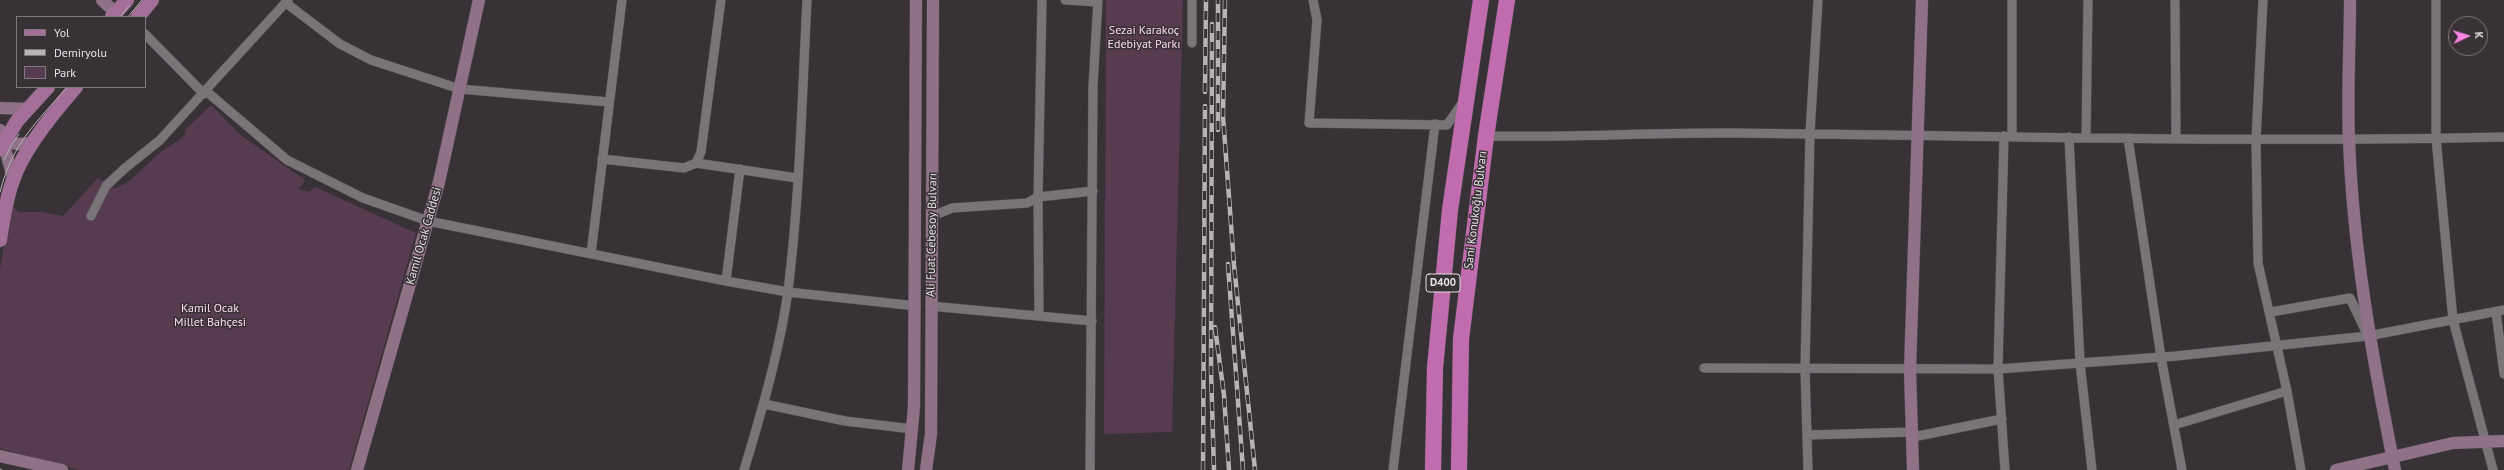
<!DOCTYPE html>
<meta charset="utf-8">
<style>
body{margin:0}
#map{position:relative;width:2504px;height:470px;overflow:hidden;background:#383136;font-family:"PT Sans",sans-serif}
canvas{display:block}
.legend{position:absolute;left:16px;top:16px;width:130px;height:72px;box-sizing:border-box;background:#383136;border:1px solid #7e787c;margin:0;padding:5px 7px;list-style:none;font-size:12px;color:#e6e2e5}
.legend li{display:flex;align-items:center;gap:8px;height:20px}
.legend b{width:20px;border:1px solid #7e787c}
.north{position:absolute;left:2448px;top:16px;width:40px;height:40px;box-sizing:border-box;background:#383136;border:1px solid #7e787c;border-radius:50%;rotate:86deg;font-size:11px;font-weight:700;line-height:16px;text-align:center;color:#e6e2e5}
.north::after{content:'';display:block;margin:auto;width:14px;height:18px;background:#fc86e4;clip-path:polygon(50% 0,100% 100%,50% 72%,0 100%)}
</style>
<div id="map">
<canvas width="2504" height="470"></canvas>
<ul class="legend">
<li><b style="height:5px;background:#a46f98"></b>Yol</li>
<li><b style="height:5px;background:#b8b3b6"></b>Demiryolu</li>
<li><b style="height:11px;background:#573b51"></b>Park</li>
</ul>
<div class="north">K</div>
</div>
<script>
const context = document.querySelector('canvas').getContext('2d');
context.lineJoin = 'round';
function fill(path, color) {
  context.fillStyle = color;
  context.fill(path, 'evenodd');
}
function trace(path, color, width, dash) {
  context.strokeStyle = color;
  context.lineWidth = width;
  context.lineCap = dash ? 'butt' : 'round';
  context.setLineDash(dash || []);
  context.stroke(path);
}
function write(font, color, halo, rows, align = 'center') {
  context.font = font + ' "PT Sans",sans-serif';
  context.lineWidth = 3;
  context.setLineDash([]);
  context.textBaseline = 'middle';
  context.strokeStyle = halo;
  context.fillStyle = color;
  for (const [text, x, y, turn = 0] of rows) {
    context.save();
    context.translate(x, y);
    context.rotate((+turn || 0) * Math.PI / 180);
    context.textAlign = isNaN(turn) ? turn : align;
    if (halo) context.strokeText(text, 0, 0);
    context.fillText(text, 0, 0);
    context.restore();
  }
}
fill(new Path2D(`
 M1106 0H1183L1172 432 1104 434Z
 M211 105 242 136 305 180 299 189 310 192 315 187 416 233 349 470H78L2 449 0 447V269L11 204 18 212H42L63 216 98 178 101 181 106 179 112 182 113 189C133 184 148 160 165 149 172 144 179 141 185 135V130Z`), '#573b51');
const street = new Path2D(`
 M1065 0 1098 2
 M1313 0 1317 20 1309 123 1447 125 1463 102
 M2012 0V136
 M2175 0 2176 139
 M2263 0 2256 140 2258 263 2287 391 2301 470
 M2436 0V138L2453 320 2493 470
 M286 3 340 44 371 60 460 89 609 102
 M145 34 204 94
 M1192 43V0
 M206 91 287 160 363 198 428 221 726 281 788 292 916 306
 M1486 136C1569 138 1653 132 1736 133 1992 136 2248 143 2504 137
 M2004 136 1998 369 2005 470
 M2069 137 2080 363 2092 470
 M2086 138 2088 0
 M2128 138 2161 357 2182 470
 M602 159 684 168 696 163 701 152 721 0
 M696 163 797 178
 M91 216 106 186 124 169 160 140 288 0
 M933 216 952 208 1027 203 1038 197 1093 191
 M591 254 622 0
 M726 281 740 169
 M930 306 1092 321
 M2271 312 2350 298 2367 334
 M2496 312 2504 374
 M1039 316 1038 197 1042 0
 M1704 368 1998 369 2176 356 2368 336 2504 310
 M764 404 845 421 913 429
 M2174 425 2287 391
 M1808 435 1913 432
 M1913 437 2002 419
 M744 470C761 414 780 349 788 291 800 194 802 97 807 0
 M1090 470 1093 86 1098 0
 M1393 470 1435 124
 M1808 470 1805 369 1810 133 1818 0`);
const secondary = new Path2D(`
 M102 0 116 13
 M2350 0C2350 46 2347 93 2349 140 2353 251 2373 361 2395 470
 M0 108 28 109
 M0 130 13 178
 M0 141 18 144 33 143
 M0 456 62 470
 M357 470 439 182 479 0
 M908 470 914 407 916 0
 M926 470 931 434 933 0
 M1913 470 1910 370 1922 0
 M2336 470 2453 443 2504 441`);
const primary = new Path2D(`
 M112 17 127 0
 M138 17 152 0
 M0 149 17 121 48 87
 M0 240C3 219 6 199 13 180 24 148 54 112 76 87`);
const highway = new Path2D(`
 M1433 470 1435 368 1450 210 1481 0
 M1459 470 1461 339 1486 136 1507 0`);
trace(street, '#534d51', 10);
trace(secondary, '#534d51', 13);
trace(primary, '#534d51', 15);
trace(highway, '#534d51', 17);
trace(street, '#7a7378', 9);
trace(secondary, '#8f7188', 12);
trace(primary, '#a46f98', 14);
trace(highway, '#c06cae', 16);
trace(new Path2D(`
 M120 17 129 6
 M128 17 142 0
 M4 160 12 144 19 134
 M0 192C12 144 36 123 67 87
 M0 469 2 470`), '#b8b3b6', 1);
const rail = new Path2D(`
 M1225 0 1223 116 1234 265 1255 470
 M1212 24 1211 371 1214 470
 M1205 92 1206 0
 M1218 130V0
 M1228 264 1243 470
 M1215 327 1224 395 1229 470
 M1203 470 1205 106`);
trace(rail, '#b8b3b6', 4.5);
trace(rail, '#383136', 3, [9]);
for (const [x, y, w] of [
 [1443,283,34]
]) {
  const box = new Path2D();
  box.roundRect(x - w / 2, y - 9, w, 18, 3);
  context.fillStyle = '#383136';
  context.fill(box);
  trace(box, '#e6e2e5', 1);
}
write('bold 11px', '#e6e2e5', null, [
 ["D400",1443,283]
]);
write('12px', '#f9d9f1', '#383136', [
 ["Sezai Karakoç",1144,31],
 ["Edebiyat Parkı",1144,45],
 ["Kamil Ocak",210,309],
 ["Millet Bahçesi",210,323]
]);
write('12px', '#e6e2e5', '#383136', [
 ["Sani Konukoğlu Bulvarı",1476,210,-83],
 ["Ali Fuat Cebesoy Bulvarı",932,235,-89],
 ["Kamil Ocak Caddesi",424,236,-74]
]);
</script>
